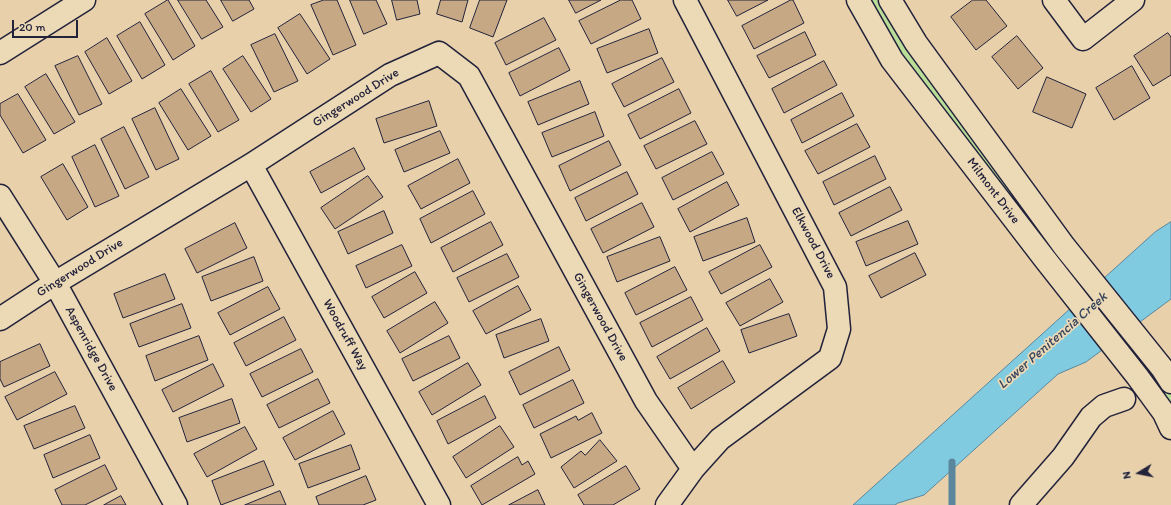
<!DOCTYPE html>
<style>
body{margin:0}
#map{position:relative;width:1171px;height:505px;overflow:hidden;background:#e7d0aa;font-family:Itim,sans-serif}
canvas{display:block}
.north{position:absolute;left:1119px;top:453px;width:40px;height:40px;-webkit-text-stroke:3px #ecd9b6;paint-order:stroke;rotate:260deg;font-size:11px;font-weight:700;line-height:16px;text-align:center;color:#22223b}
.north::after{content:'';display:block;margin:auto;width:14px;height:18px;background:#22223b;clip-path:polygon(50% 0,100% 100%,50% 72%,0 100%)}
.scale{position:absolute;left:12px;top:20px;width:66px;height:18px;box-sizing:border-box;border:2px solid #22223b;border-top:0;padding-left:5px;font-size:12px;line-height:14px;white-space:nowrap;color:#22223b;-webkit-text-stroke:3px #ecd9b6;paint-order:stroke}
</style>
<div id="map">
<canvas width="1171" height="505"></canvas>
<div class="north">N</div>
<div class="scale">20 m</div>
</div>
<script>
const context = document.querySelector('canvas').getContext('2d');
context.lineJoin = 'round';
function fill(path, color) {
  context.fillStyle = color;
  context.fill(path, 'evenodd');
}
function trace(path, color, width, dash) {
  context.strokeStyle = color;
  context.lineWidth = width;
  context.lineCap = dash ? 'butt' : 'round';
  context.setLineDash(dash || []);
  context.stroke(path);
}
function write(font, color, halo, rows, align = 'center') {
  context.font = font + ' Itim,sans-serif';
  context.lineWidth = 3.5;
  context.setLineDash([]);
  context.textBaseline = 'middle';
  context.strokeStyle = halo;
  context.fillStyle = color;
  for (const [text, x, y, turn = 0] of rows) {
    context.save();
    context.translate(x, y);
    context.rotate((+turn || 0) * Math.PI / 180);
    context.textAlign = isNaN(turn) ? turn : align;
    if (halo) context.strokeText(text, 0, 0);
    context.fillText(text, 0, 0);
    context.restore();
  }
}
fill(new Path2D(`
 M866 0H881L1171 389V408L912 71Z`), '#badd97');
const water = new Path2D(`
 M1171 222V299L1086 362 1058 374 924 495 898 503 895 505H853L1155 232Z`);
fill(water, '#80cbe0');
trace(water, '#5a879e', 1);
trace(new Path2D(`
 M952 462V505`), '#5a879e', 7);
const building = new Path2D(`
 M168 0 195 46 173 60 145 14Z
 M178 0H206L223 27 202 39Z
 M221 0H249L254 9 233 21Z
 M324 0H337L356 45 333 55 311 5Z
 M350 0H376L387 24 364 34Z
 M392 0H417L420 14 397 20Z
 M441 0H468L462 22 437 14Z
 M480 0H507L493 37 470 28Z
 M569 0H601L576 13Z
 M621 0H632L641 19 591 44 579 21Z
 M728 0H768L737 16Z
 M791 0H793L804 23 754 49 742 26Z
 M973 0H986L1007 26 976 50 951 17Z
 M300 14 330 59 307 74 278 28Z
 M544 18 556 40 506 65 495 43Z
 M140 22 165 65 142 79 117 36Z
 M649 29 658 53 607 73 597 49Z
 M805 32 816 55 769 78 757 56Z
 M1168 33 1171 37V75L1153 86 1134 56Z
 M275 34 298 81 274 92 251 45Z
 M1017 36 1043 68 1018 89 992 57Z
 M107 38 132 81 109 94 85 52Z
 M559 48 570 70 520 96 509 73Z
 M78 56 102 104 79 115 55 66Z
 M243 56 271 99 251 112 223 69Z
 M662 58 674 82 624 107 612 84Z
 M824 61 837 85 784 113 772 89Z
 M1132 66 1150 98 1114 120 1096 88Z
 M211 71 239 120 218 132 189 84Z
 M46 74 75 122 54 134 25 87Z
 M1047 77 1086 94 1072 128 1033 112Z
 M580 81 589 104 538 125 528 102Z
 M181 89 211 136 188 150 159 103Z
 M679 89 691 113 640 139 628 115Z
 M842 93 854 116 802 143 791 120Z
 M18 94 46 140 23 153 0 115V104Z
 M429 101 437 126 384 143 376 119Z
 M155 108 179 159 156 170 132 119Z
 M595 112 604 136 552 157 542 133Z
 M695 121 707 144 656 169 644 146Z
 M857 124 870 147 818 174 805 151Z
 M124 127 149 177 125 189 101 139Z
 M440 131 450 153 404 172 395 150Z
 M609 141 621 165 570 191 559 166Z
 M95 145 119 196 95 207 72 157Z
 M354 148 365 169 321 193 310 172Z
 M712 152 724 174 673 200 662 178Z
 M875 156 886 179 834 205 823 182Z
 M458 159 470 183 421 209 408 186Z
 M63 164 88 207 67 220 41 177Z
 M627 172 638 194 586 221 575 198Z
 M368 176 383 197 335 229 321 208Z
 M727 182 739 205 690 232 678 209Z
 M890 187 902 210 851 236 839 213Z
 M473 191 485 214 431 243 420 219Z
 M642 203 654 227 603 253 591 229Z
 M384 211 393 233 348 254 338 232Z
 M747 218 755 242 703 261 694 237Z
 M908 221 918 244 866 266 856 242Z
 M491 222 503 245 453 272 441 248Z
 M235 223 247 248 197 273 185 249Z
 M660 237 670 261 617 282 607 257Z
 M402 245 412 266 366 288 356 266Z
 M760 245 772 267 721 294 709 272Z
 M915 253 926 275 881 298 869 276Z
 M507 254 519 277 469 302 457 278Z
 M254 257 263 281 211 301 202 277Z
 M675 267 687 290 636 315 625 293Z
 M415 272 427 293 384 318 372 297Z
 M165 274 175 299 123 318 114 294Z
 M770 279 783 302 740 326 726 303Z
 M518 286 531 310 486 334 473 311Z
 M268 287 280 309 230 335 218 313Z
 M691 297 703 320 652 347 640 323Z
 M435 302 448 323 400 353 387 331Z
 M182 304 191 328 139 347 130 324Z
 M789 314 797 336 749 353 741 330Z
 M284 317 296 340 246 366 234 343Z
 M541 319 549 341 504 358 496 335Z
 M707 328 720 351 670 379 657 357Z
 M199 336 208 360 155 381 146 356Z
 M449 336 460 358 413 381 402 359Z
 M40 344 50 366 4 387 0 379V362Z
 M559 347 570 370 520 395 509 372Z
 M301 349 313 372 262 397 250 374Z
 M723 361 735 382 691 409 678 388Z
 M468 363 481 385 432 415 419 392Z
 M213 364 224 386 173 412 162 390Z
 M55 372 67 394 17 420 5 397Z
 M318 379 330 403 279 428 267 405Z
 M573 380 584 403 534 428 523 405Z
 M485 396 496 418 448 444 437 421Z
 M232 399 240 423 187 442 179 418Z
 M75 406 85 428 34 449 24 426Z
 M333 411 345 434 295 460 283 438Z
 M592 413 602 433 551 458 540 434 576 416 578 420Z
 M500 426 514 447 466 478 453 457Z
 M245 427 257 449 207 477 194 454Z
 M90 435 100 458 53 478 44 455Z
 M600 440 617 461 574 488 561 467 581 451 585 455Z
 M351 445 360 469 308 488 299 464Z
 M518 457 522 465 528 461 535 474 482 505 471 486Z
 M264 461 274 485 221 505 212 481Z
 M105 465 117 489 85 505H62L55 490Z
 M626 466 640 489 613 505H584L578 495Z
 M366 476 376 500 363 505H319L316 497Z
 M538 490 545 505H509Z
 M280 491 286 505H245Z
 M121 496 126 505H104Z`);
fill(building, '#c6a884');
trace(building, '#22223b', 1);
const minor = new Path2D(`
 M858 0 892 60 1044 258 1137 376 1164 413 1171 428
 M890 0 916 43 1064 246 1162 368 1171 382
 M1054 0 1083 39 1133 0
 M0 53 84 0
 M251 165 439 505
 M0 196 55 283 176 505
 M0 319 55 283 251 165 390 75 439 53 469 76 646 401 693 469
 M667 505 693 469 720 439 830 358 839 329 835 287 685 0
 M1021 505 1063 457 1091 417 1104 406 1124 399`);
trace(minor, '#22223b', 25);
trace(minor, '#ecd9b6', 22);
write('13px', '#22223b', '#ecd9b6', [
 ["Gingerwood Drive",356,98,-32],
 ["Milmont Drive",993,191,53],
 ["Elkwood Drive",813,243,62],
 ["Gingerwood Drive",80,268,-32],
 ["Gingerwood Drive",600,317,61],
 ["Woodruff Way",345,335,61],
 ["Aspenridge Drive",91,349,61]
]);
write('italic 14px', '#35445c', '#ecd9b6', [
 ["Lower Penitencia Creek",1053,341,-41]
]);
</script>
